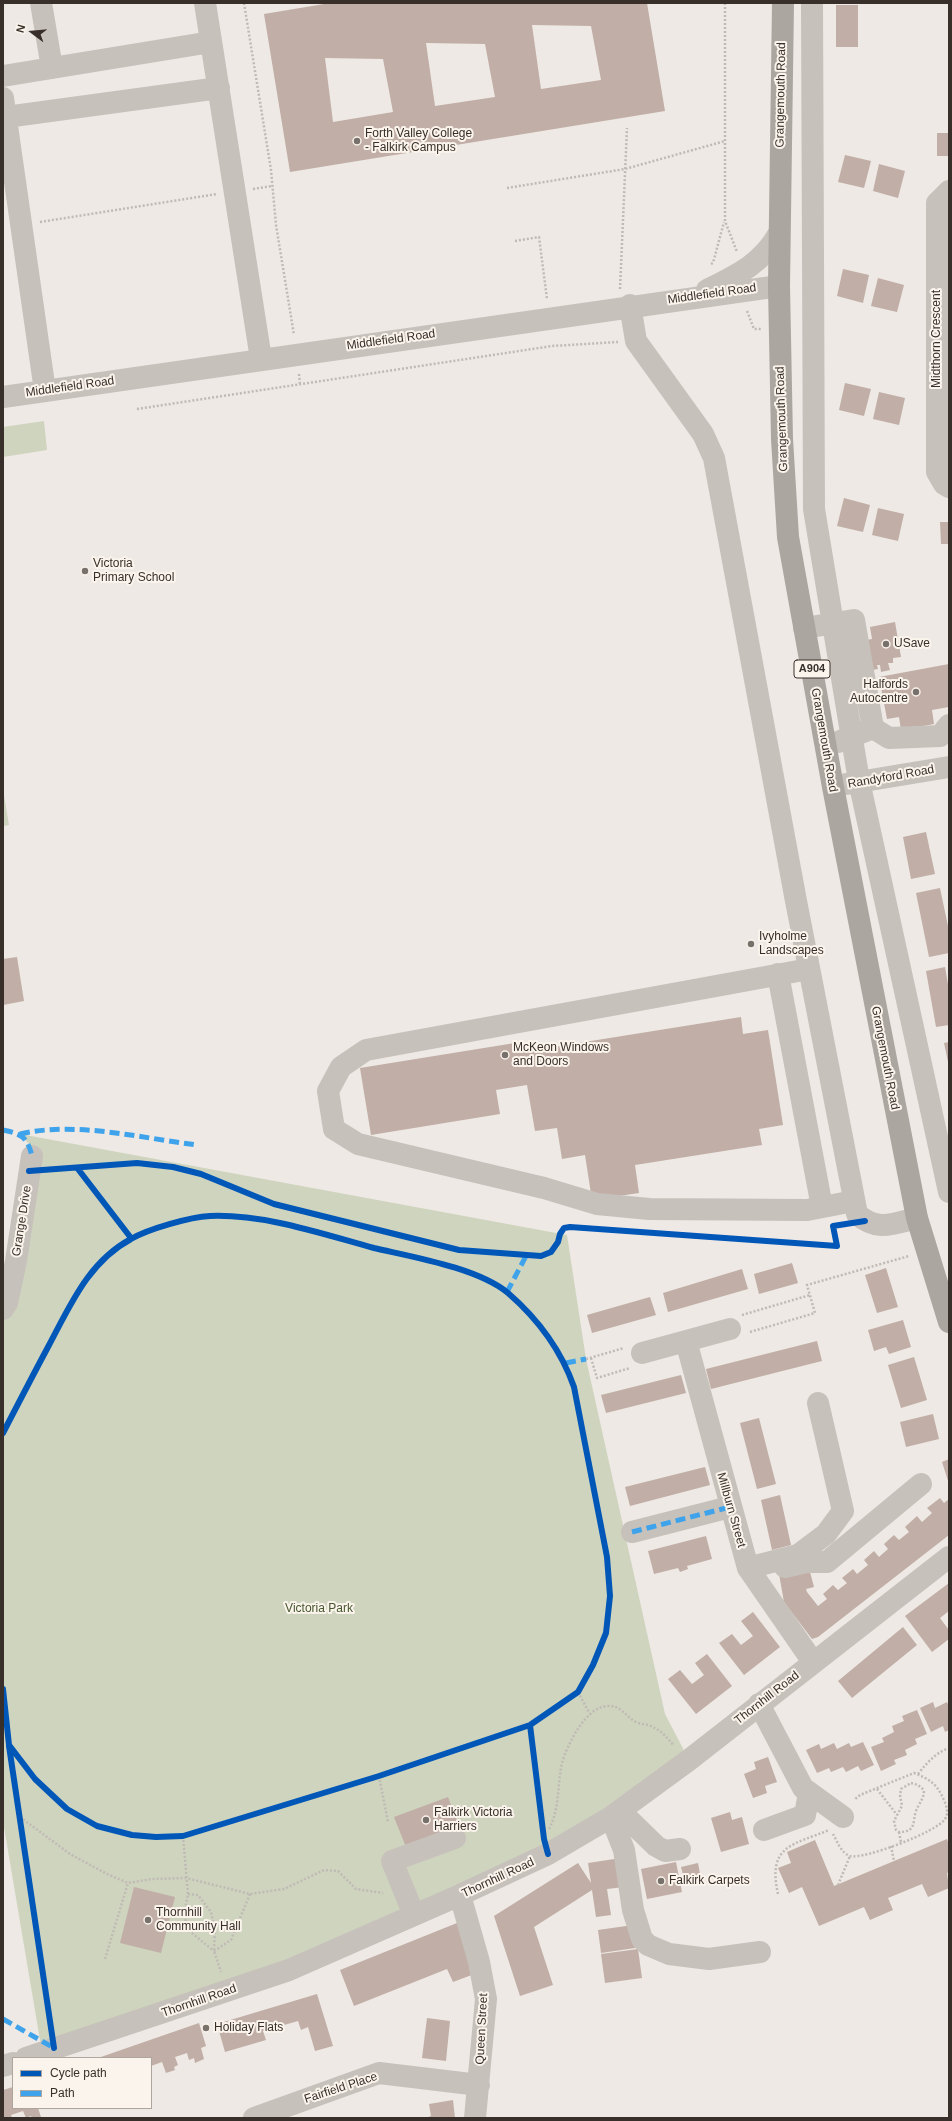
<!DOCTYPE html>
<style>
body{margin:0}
#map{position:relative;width:952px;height:2121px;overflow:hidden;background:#eee9e4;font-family:Arial,sans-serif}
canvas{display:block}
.frame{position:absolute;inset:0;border:4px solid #392f2a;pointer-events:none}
.legend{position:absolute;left:12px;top:2057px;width:140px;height:52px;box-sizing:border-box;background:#faf4ec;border:1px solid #ada59e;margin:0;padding:5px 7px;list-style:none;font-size:12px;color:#392f2a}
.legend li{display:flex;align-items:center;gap:8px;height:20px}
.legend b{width:20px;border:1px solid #ada59e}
.north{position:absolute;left:12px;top:12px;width:40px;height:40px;-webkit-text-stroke:3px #faf4ec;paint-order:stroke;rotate:286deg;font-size:11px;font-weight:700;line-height:16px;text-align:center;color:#392f2a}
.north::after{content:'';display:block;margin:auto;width:14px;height:18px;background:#392f2a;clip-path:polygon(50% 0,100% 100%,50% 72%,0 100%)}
</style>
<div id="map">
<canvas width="952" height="2121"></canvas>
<div class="frame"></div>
<ul class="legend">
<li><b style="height:5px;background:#0057b8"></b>Cycle path</li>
<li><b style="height:5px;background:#3fa3eb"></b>Path</li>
</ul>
<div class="north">N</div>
</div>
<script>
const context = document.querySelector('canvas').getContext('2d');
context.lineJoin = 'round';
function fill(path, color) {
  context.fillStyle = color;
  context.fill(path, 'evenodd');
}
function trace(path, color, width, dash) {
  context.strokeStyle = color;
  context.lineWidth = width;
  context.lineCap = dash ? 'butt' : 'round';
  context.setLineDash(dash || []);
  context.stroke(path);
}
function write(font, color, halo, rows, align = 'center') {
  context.font = font + ' Arial,sans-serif';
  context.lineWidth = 4;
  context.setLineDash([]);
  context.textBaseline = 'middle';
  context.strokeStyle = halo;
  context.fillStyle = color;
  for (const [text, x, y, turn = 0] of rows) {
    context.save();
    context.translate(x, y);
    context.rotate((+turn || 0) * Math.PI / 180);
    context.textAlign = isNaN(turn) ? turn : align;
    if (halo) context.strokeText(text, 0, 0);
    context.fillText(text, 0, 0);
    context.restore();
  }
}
fill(new Path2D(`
 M44 421 47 450 3 457V427Z
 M3 789 9 825 3 826Z
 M20 1134 567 1235 586 1359 665 1714 689 1760 460 1895 42 2052 3 1821V1309L32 1156 29 1144Z`), '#cfd4be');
fill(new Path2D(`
 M330 3H647L665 111 290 172 264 14ZM532 25 591 26 601 80 541 89ZM426 43 485 44 495 97 435 106ZM325 58 383 59 393 112 333 122Z
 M836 5H858V47H836Z
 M937 133H949V156H937Z
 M845 155 871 161 864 188 838 182Z
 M879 164 905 171 898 198 873 191Z
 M843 269 869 275 863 303 837 296Z
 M878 278 904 285 897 312 871 306Z
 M845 383 871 389 864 416 839 410Z
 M879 392 905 398 899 425 873 419Z
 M844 498 870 505 863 532 837 526Z
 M878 508 904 514 898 541 872 535Z
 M940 522H949V544H941Z
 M895 622 901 657 893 658V663H888L890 670 881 672 880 665H877L878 669 850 674 845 644 872 639 870 627Z
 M949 664V707L932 710 934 724 901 730 899 717 887 719 879 677Z
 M926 832 935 874 911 879 903 837Z
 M940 888 949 931V953L929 957 916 893Z
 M17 957 24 1001 3 1005V959Z
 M945 967 949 990V1025L936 1027 926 971Z
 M741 1017 743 1034 768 1030 783 1125 759 1129 762 1145 635 1165 639 1193 592 1200 585 1155 562 1159 557 1128 535 1131 527 1085 496 1090 500 1114 371 1135 360 1068 521 1042 522 1052Z
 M949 1042V1062H948L944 1043Z
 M792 1263 798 1283 759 1294 754 1274Z
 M886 1268 898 1307 877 1313 865 1275Z
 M742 1269 748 1289 668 1312 663 1293Z
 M650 1297 656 1315 592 1333 587 1315Z
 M903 1320 911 1347 889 1354 886 1347 874 1351 868 1330Z
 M817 1341 822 1361 711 1389 706 1369Z
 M914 1357 927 1400 901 1408 888 1365Z
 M681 1375 686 1393 606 1413 601 1395Z
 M933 1414 939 1439 906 1447 900 1422Z
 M759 1418 776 1484 757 1489 740 1423Z
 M949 1459V1484L942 1462Z
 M705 1467 710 1485 630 1506 625 1487Z
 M780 1495 791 1545 772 1550 761 1500Z
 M940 1498 944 1503 949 1499V1535L818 1637 812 1639 784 1602 779 1574 810 1572 814 1587 806 1589 807 1592 818 1606 827 1599 823 1594 833 1585 838 1590 847 1583 842 1578 853 1569 857 1574 868 1565 864 1560 874 1551 879 1557 888 1549 884 1544 894 1535 899 1540 909 1532 905 1527 917 1516 922 1522 932 1513 927 1508Z
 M706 1536 712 1559 687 1566 688 1569 680 1572 678 1568 654 1574 648 1551Z
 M949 1583V1611L940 1618 949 1630V1639L932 1652 905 1616Z
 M753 1612 780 1647 744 1675 719 1643 732 1634 741 1645 753 1636 741 1621Z
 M903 1627 917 1645 852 1698 838 1681Z
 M707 1654 732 1686 696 1714 668 1679 680 1670 692 1684 704 1675 695 1663Z
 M933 1702 935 1708 947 1702 949 1707V1730L945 1732 943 1726 931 1732 920 1708Z
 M917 1710 927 1734 915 1739 917 1744 905 1750 907 1755 894 1760 896 1764 881 1771 871 1747 884 1742 882 1738 894 1732 892 1726 904 1721 902 1716Z
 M863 1742 874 1765 861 1771 858 1766 846 1772 843 1767 831 1772 829 1768 817 1773 806 1750 819 1744 821 1749 834 1743 837 1749 849 1743 851 1747Z
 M768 1757 777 1782 765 1786 767 1793 753 1798 744 1774 756 1769 754 1762Z
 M448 1797 459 1826 406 1847 394 1817Z
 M730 1812 732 1820 742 1817 749 1844 721 1852 711 1818Z
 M947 1839 949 1845V1872L947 1873 949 1888 928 1897 922 1884 888 1898 893 1910 870 1920 864 1907 819 1926 802 1887 789 1893 778 1868 791 1863 787 1852 815 1840 834 1886Z
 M621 1858 624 1887 607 1889 611 1915 596 1917 592 1890 534 1927 553 1985 520 1996 494 1916 578 1863 591 1883 588 1863Z
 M676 1862 682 1892 647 1899 641 1869Z
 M698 1863 701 1879 685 1883 681 1867Z
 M134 1887 175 1897 161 1953 120 1943Z
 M457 1923 477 1973 453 1982 447 1969 354 2006 340 1970Z
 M633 1925 635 1948 601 1953 598 1930Z
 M638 1949 642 1978 605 1983 601 1954Z
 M317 1994 333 2046 315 2051 308 2027 301 2030 298 2021 263 2031 266 2040 225 2052 217 2024Z
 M427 2018 450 2021 446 2061 422 2058Z
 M199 2023 206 2046 201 2048 204 2059 195 2063 194 2058 189 2060 187 2053 175 2057 178 2065 174 2067 175 2070 166 2073 162 2062 151 2066V2058H98Z
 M13 2087V2108H38L41 2117 32 2118 31 2116 26 2118 23 2111 11 2115 12 2118H3V2090Z
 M453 2100 455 2118H425L431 2116 429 2104Z`), '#c1aea6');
trace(new Path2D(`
 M244 3 271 170 276 225 294 335
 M725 3V221L737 252
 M507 188 625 169 725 141
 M253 189 272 186
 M40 222 217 194
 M515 241 539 237 547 299
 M711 264 713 263 724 222
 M620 289 627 128
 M747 311 754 329H762
 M299 374 300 385
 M137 409 552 346 618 342
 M742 1315 810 1295
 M750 1332 815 1313 807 1285 909 1256
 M591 1358 597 1378 630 1368
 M586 1359 624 1348
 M578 1692 590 1714
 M918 1774C927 1763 935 1753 949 1748
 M379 1776 388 1822
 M911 1783 918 1785 924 1790C924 1799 919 1803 916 1811 912 1822 917 1832 899 1832L896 1830 894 1821 902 1806 900 1795 901 1789Z
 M877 1789 897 1815
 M20 1817 70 1854 107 1874 128 1883 152 1879 186 1878 250 1894 284 1889 324 1870 338 1871 356 1889 383 1893
 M549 1829C560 1808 557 1786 562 1763 567 1745 586 1706 608 1706 621 1705 626 1717 636 1722 640 1724 644 1724 648 1725 660 1729 667 1737 674 1746
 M899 1832 901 1842
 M833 1834C837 1841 841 1853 850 1856 863 1860 937 1832 945 1819 950 1812 945 1802 942 1796 936 1783 927 1778 914 1773L860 1795 854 1800
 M183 1836 188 1894 184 1915 188 1930 214 1951
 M891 1846 894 1861
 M838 1885 850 1856
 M188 1894 198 1895 211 1912 215 1930 214 1951 221 1972
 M778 1894C767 1845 793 1845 829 1830
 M214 1951 231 1940 250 1894
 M105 1959 128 1883`), '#c0bab5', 2.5, [2, 2]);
trace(new Path2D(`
 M41 3 52 68
 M205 3 261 359
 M812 3 814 509 859 781 949 1192
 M3 76 211 42
 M3 98 45 391
 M6 117 219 88
 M949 191 937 203V472L944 484 949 487
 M707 290C737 275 763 263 779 233
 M630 305 636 341 703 434 714 458 796 901 857 1214C877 1232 893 1224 917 1218
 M3 397 779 286
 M804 628 854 620 873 728 838 742
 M873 728 889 738 940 736 949 725
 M846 784 949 767
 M809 969 366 1050 341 1067 328 1091 334 1129 358 1144 544 1188 597 1204 649 1209 807 1210 854 1201
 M778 974 822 1207
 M3 1309 7 1303 16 1261 32 1156
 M686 1341 748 1568 813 1662
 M642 1353 730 1329
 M632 1532 730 1507
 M785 1567 807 1562H827L921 1484
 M748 1568 798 1555 826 1534 843 1511 818 1403
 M759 1704 803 1788 843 1817
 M620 1811 656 1846 665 1851 680 1849
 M611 1817 624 1850 633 1910 642 1939 648 1945 669 1954 709 1959 760 1952
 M764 1830 805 1815 809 1793
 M460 1895 479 1962 486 1999 475 2118
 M414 1915 392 1861 455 1838
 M26 2058 289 1970 460 1895 548 1854 611 1817 689 1760 949 1557
 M3 2066 13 2063
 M254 2118 379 2073 479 2085`), '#c7c1bc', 22);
trace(new Path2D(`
 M783 3 779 286 782 439 788 537 833 787 917 1218 949 1322`), '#aca6a1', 22);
trace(new Path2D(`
 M3 1130C21 1134 27 1136 32 1156
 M20 1134C76 1121 140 1138 197 1145
 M507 1292 526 1256
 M566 1363 586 1359
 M632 1532 730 1507
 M3 2019 54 2048`), '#3fa3eb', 5, [10, 5]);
trace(new Path2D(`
 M78 1169 131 1238
 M29 1171 137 1163 173 1167 201 1174 274 1204 459 1250 541 1256 551 1252 558 1242 560 1234 564 1228 570 1227 837 1246 833 1226 865 1221
 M3 1433C18 1404 33 1375 48 1347 70 1306 88 1262 131 1239 148 1229 190 1217 210 1216 265 1214 322 1234 374 1248 413 1257 478 1268 508 1293 538 1319 561 1350 574 1387L607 1557 610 1596 606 1633 593 1665 578 1692 530 1725 379 1776 183 1836 156 1837 132 1835 97 1826 67 1809 35 1779 9 1745 3 1689
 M530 1725 544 1839 548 1854
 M9 1746 54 2048`), '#0057b8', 6);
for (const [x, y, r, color] of [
 [357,141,4,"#78706b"],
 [85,571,4,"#78706b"],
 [886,644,4,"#78706b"],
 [916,692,4,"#78706b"],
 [751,944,4,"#78706b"],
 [505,1055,4,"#78706b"],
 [426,1820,4,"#78706b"],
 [661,1881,4,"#78706b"],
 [148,1920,4,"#78706b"],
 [206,2028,4,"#78706b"]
]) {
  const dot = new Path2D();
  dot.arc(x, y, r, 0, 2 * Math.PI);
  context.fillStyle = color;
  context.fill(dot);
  trace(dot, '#faf4ec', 1.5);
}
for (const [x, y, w] of [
 [812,669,36]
]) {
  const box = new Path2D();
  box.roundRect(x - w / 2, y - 9, w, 18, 3);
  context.fillStyle = '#faf4ec';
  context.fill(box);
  trace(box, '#392f2a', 1);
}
write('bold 11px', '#392f2a', null, [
 ["A904",812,669]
]);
write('12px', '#392f2a', '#faf4ec', [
 ["Grangemouth Road",781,95,-89],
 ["Middlefield Road",712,294,-8],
 ["Midthorn Crescent",937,339,-90],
 ["Middlefield Road",391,340,-8],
 ["Middlefield Road",70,387,-8],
 ["Grangemouth Road",782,419,-92],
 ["Grangemouth Road",824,740,80],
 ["Randyford Road",891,777,-10],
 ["Grangemouth Road",885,1058,79],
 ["Grange Drive",22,1221,-81],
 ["Millburn Street",731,1510,74],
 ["Thornhill Road",767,1698,-38],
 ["Thornhill Road",498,1878,-25],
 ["Thornhill Road",199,2001,-19],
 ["Queen Street",482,2029,-87],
 ["Fairfield Place",341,2088,-18]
]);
write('12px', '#392f2a', '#faf4ec', [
 ["Forth Valley College",365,134],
 ["- Falkirk Campus",365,148],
 ["Victoria",93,564],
 ["Primary School",93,578],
 ["USave",894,644],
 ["Halfords",908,685,"right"],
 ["Autocentre",908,699,"right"],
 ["Ivyholme",759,937],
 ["Landscapes",759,951],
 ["McKeon Windows",513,1048],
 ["and Doors",513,1062],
 ["Falkirk Victoria",434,1813],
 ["Harriers",434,1827],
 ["Falkirk Carpets",669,1881],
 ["Thornhill",156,1913],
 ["Community Hall",156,1927],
 ["Holiday Flats",214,2028]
], 'left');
write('12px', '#47572e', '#faf4ec', [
 ["Victoria Park",319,1609]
]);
</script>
